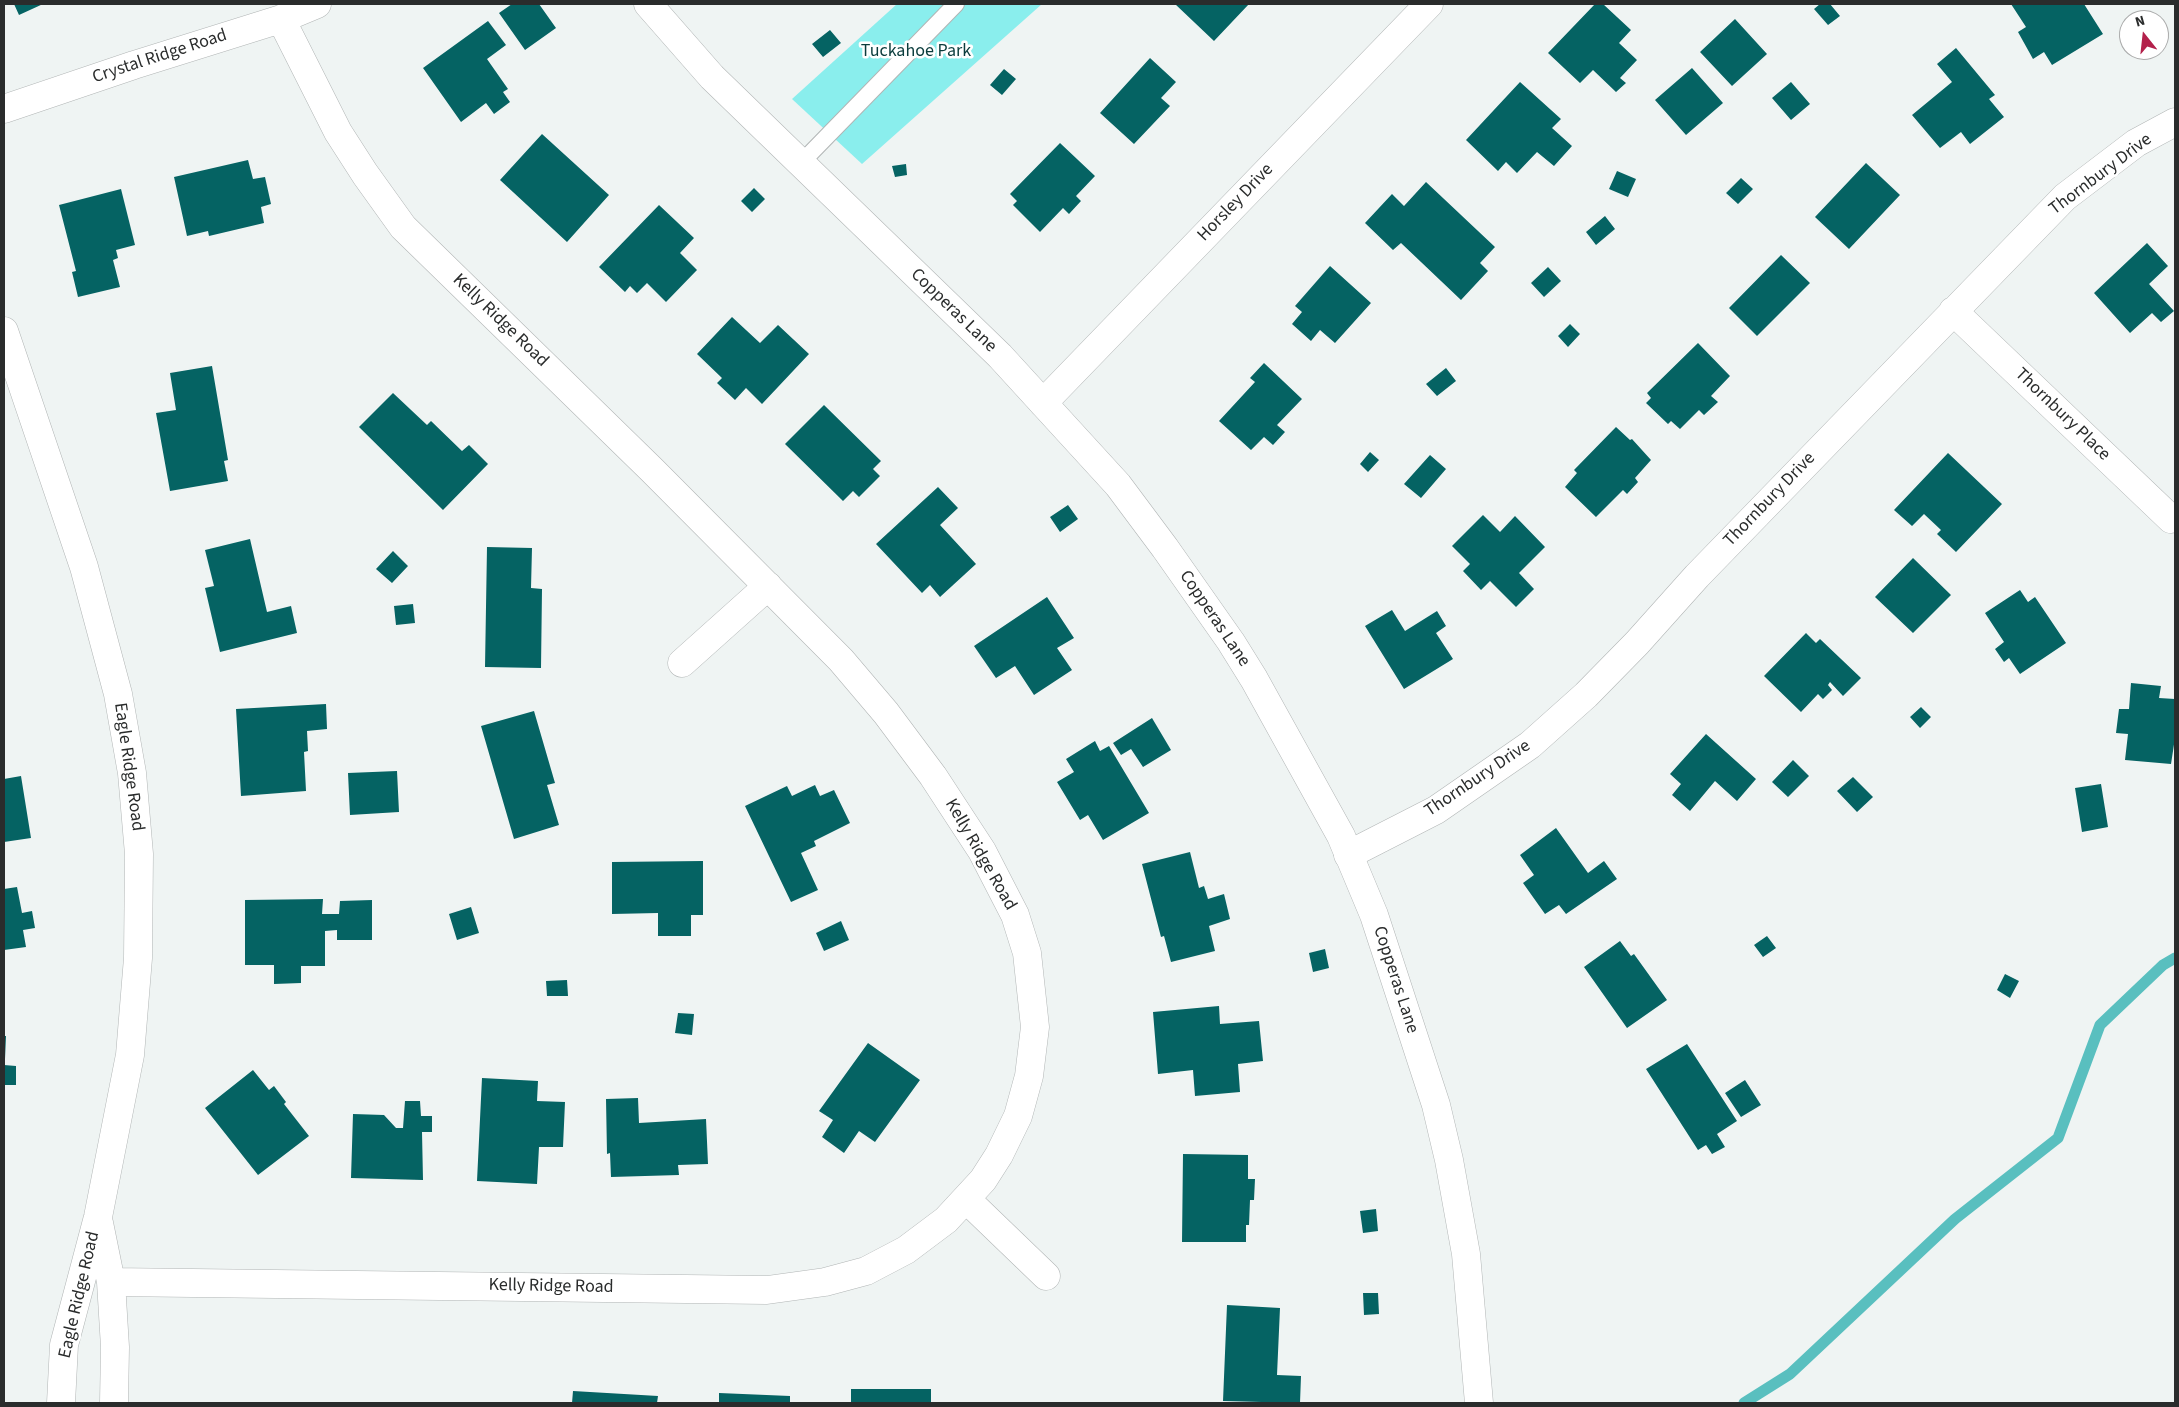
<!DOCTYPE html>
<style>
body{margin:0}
#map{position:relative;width:2179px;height:1407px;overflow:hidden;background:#eff4f3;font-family:"Source Sans 3",sans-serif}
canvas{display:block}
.frame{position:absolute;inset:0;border:5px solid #2a2c2c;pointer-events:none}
.north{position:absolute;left:2119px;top:10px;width:50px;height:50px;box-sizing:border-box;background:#fff;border:1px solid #aaabab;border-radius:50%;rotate:344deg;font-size:14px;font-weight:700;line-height:20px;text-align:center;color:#2a2c2c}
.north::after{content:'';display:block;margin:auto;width:18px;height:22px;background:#b3214b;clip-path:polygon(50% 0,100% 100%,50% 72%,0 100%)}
</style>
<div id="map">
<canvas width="2179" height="1407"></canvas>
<div class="frame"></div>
<div class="north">N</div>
</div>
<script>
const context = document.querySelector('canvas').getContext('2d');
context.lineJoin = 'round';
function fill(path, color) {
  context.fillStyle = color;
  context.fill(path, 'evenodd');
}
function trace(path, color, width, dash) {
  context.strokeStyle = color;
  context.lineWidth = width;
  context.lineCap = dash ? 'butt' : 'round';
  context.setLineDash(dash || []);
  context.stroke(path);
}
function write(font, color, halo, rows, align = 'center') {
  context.font = font + ' "Source Sans 3",sans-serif';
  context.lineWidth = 5;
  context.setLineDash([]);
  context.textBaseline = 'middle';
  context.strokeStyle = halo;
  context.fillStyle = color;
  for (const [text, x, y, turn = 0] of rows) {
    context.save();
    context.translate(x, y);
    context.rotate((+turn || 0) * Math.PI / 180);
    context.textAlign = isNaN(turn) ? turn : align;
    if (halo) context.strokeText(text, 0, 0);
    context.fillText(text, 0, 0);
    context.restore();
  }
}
fill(new Path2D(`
 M897 4H1042L862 164 792 99Z`), '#8aeeed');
trace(new Path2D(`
 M1744 1403 1790 1374 1955 1219 2058 1138 2100 1025 2163 965 2175 958`), '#59bfbf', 11);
fill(new Path2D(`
 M14 4H43L19 15Z
 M512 4H539L556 28 525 50 499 13Z
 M1175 4H1249L1214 41Z
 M1595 4H1603L1631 30 1619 43 1637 60 1620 78 1626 83 1616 92 1593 70 1580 83 1548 53Z
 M1820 4H1830L1840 16 1828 25 1814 9Z
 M2011 4H2084L2103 34 2052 65 2044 52 2033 59 2018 32 2026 27Z
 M1735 19 1767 54 1732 86 1700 52Z
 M488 21 506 45 487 59 508 89 503 92 510 102 494 114 486 103 461 122 423 68Z
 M830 30 841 43 823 57 812 44Z
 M1956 48 1995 95 1989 99 2004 117 1970 144 1961 132 1940 148 1912 115 1952 82 1937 64Z
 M1150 58 1176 82 1161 98 1170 106 1134 144 1100 113Z
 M1692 68 1723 103 1686 135 1655 100Z
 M1004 69 1016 79 1002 95 990 85Z
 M1520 82 1561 119 1552 128 1572 146 1554 166 1537 152 1517 173 1506 162 1498 171 1466 140Z
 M1791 82 1810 104 1791 120 1772 98Z
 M542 134 609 195 567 242 500 180Z
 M1060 143 1095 176 1076 196 1081 201 1069 214 1063 208 1040 232 1013 205 1017 201 1010 194Z
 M248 160 253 179 265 177 271 204 261 207 264 223 209 236 208 231 187 236 174 177Z
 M1866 163 1900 195 1849 249 1815 217Z
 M906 164 907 175 895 177 892 166Z
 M1617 171 1636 179 1628 197 1609 189Z
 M1741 178 1753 189 1738 204 1726 193Z
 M1426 182 1495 247 1480 263 1488 271 1461 300 1401 243 1393 250 1365 223 1392 194 1404 206Z
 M754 188 765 199 752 212 741 201Z
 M121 189 135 245 116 250 118 258 113 260 120 287 78 297 72 272 76 271 59 205Z
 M659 205 694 238 680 253 697 270 666 302 647 283 637 293 630 286 625 292 599 267Z
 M1605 216 1615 229 1596 245 1586 232Z
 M2147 243 2168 266 2149 284 2174 311 2161 322 2152 313 2130 333 2094 293Z
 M1781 255 1810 283 1757 336 1729 308Z
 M1330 266 1371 303 1335 343 1320 330 1311 341 1292 324 1302 312 1295 306Z
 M1548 267 1561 281 1544 297 1531 283Z
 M732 317 760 343 778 325 809 354 762 404 746 388 735 400 717 383 722 378 697 354Z
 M1570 324 1580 334 1568 347 1558 336Z
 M1698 343 1730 376 1711 396 1718 402 1704 415 1699 410 1680 429 1671 421 1668 424 1646 403 1651 398 1647 393Z
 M1264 363 1302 399 1277 425 1285 432 1273 445 1264 437 1251 450 1219 421 1255 382 1250 378Z
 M212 366 228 460 224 461 228 481 170 491 156 413 176 410 170 373Z
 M1446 368 1456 381 1437 396 1426 384Z
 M393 393 427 425 431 421 462 451 469 445 488 464 443 510 359 427Z
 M824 405 881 461 873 469 880 476 859 497 853 491 843 501 785 444Z
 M1616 427 1630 440 1632 439 1651 460 1635 478 1638 482 1627 494 1623 490 1596 517 1565 487 1577 473 1574 470Z
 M1370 452 1379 460 1368 472 1360 464Z
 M1948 453 2002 504 1956 552 1937 534 1941 530 1924 514 1912 526 1894 510Z
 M1430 455 1446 469 1421 498 1404 484Z
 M938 487 958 508 940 525 976 564 940 597 930 585 922 593 876 544Z
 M1068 505 1078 519 1060 532 1050 517Z
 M1483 515 1500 532 1515 516 1545 547 1519 573 1534 589 1516 607 1490 581 1481 590 1463 571 1470 564 1452 546Z
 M250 539 267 612 291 606 297 633 220 652 205 588 214 586 205 550Z
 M487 547 532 548 531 588 542 589 541 668 485 667Z
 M393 551 408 566 392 583 376 569Z
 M1913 558 1951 595 1913 633 1875 597Z
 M2020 590 2028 602 2035 597 2066 643 2020 674 2009 658 2004 662 1995 649 2004 642 1985 613Z
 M1047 597 1074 638 1057 648 1072 670 1034 695 1015 666 996 678 974 646Z
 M413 604 415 623 396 625 394 606Z
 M1392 610 1405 631 1437 611 1446 626 1436 633 1453 659 1404 689 1365 626Z
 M1806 633 1816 643 1820 639 1861 678 1843 696 1830 682 1828 685 1832 690 1823 699 1818 694 1801 712 1764 676Z
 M2131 683 2161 686 2159 698 2175 699V738L2171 764 2125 760 2128 734 2116 733 2119 709H2129Z
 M326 704 327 729 307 731 308 751 304 752 306 791 241 796 236 709Z
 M1921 707 1931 717 1920 728 1910 717Z
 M534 711 555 783 547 785 559 825 514 839 481 726Z
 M1152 718 1171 750 1143 767 1131 749 1121 755 1113 743Z
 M1706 734 1756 779 1737 801 1715 781 1690 811 1672 795 1681 784 1670 774Z
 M1095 741 1100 751 1109 746 1149 813 1103 840 1088 815 1080 820 1057 782 1074 772 1066 759Z
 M1793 760 1809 776 1788 797 1772 782Z
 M397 771 399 812 350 815 348 773Z
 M21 776 31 838 4 842V779Z
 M1853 777 1873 797 1857 812 1837 791Z
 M2101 784 2108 827 2082 832 2075 788Z
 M815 785 820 796 834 790 850 823 814 841 816 846 801 853 818 890 791 902 745 806 787 786 792 796Z
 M1556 828 1588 873 1604 861 1617 879 1566 914 1559 905 1545 914 1523 883 1534 875 1520 855Z
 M1190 852 1199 888 1204 886 1208 899 1224 894 1230 919 1209 926 1215 951 1171 962 1164 936 1161 937 1142 864Z
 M703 861V915H691V936H658V913L612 914V862Z
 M17 887 22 913 32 911 35 928 23 930 26 947 4 950V889Z
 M323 899 322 914H339L340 901 372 900V940H337V930L325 931V966H301V983L274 984V965H245V900Z
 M471 907 479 933 457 940 449 914Z
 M841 921 849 940 824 951 816 933Z
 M1767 936 1776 948 1763 957 1754 945Z
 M1620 941 1631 956 1634 954 1667 1000 1627 1028 1584 967Z
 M1325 949 1329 968 1313 972 1309 953Z
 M2005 974 2019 981 2010 998 1997 990Z
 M567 980 568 996H547L546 981Z
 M1219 1006 1220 1024 1259 1021 1263 1061 1238 1064 1240 1092 1195 1096 1193 1070 1158 1074 1153 1012Z
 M678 1013 694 1014 692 1035 675 1033Z
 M4 1036H6L5 1059H4Z
 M868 1043 920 1080 875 1142 859 1131 844 1153 822 1137 833 1120 819 1111Z
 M1687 1044 1737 1121 1717 1134 1725 1147 1712 1154 1706 1145 1698 1150 1646 1069Z
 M4 1065 16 1066V1085H4Z
 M253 1070 269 1090 274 1086 286 1102 284 1104 309 1136 258 1175 205 1108Z
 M482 1078 538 1081 537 1101 565 1102 563 1147H539L537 1184 477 1181Z
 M1745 1080 1761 1105 1741 1117 1725 1093Z
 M638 1098 639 1123 706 1119 708 1164 678 1165 679 1175 611 1177 610 1153 607 1154 606 1099Z
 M405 1101H420L421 1116H432V1132H422L423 1180 351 1178 353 1114 384 1115 396 1128H403Z
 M1183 1154 1248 1155V1179H1255L1254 1200H1250L1249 1225H1246V1242H1182Z
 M1376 1209 1378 1231 1363 1233 1360 1211Z
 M1363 1293H1378L1379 1314 1364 1315Z
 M1227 1305 1280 1308 1277 1375 1301 1376 1300 1403 1223 1401Z
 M851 1389H931V1403H851Z
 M573 1391 658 1396 657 1403H572Z
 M719 1393 790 1396V1403H719Z`), '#056363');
const lane = new Path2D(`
 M800 164 956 4`);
const street = new Path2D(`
 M4 109 134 65 281 19 317 4
 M1953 311 2171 519
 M4 331 84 567 118 694 132 773 139 854 138 958 130 1055 98 1217 64 1345 61 1403
 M1043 403 1429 4
 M682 663 768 586
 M1348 855 1436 810 1530 745 1586 695 1637 643 1697 576 2065 197 2136 143 2175 122
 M966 1199 1046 1276
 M99 1223 111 1282 115 1347 114 1403
 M111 1282 767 1290 825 1282 866 1271 906 1250 946 1220 983 1180 999 1155 1018 1116 1029 1076 1035 1027 1027 953 1015 915 982 851 933 776 886 713 841 660 652 470 403 227 365 174 338 132 281 19`);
const secondary = new Path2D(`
 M648 4 712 77 1000 356 1118 485 1165 548 1231 642 1254 679 1341 836 1374 915 1436 1105 1449 1160 1466 1254 1479 1403`);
trace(lane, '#b1b5b5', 18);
trace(street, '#b1b5b5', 29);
trace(secondary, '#b1b5b5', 29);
trace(lane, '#fff', 16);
trace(street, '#fff', 28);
trace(secondary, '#fff', 28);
write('18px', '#0a3c3c', '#fff', [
 ["Tuckahoe Park",916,52]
]);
write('18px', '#2a2c2c', '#fff', [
 ["Crystal Ridge Road",160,57,-18],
 ["Thornbury Drive",2101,175,-37],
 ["Horsley Drive",1236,203,-46],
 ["Copperas Lane",953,311,44],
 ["Kelly Ridge Road",500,321,44],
 ["Thornbury Place",2062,415,44],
 ["Thornbury Drive",1770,500,-46],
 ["Copperas Lane",1214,619,56],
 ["Eagle Ridge Road",128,767,82],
 ["Thornbury Drive",1478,779,-34],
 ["Kelly Ridge Road",980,855,60],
 ["Copperas Lane",1395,980,72],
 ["Kelly Ridge Road",551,1287,1],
 ["Eagle Ridge Road",80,1295,-77]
]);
</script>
